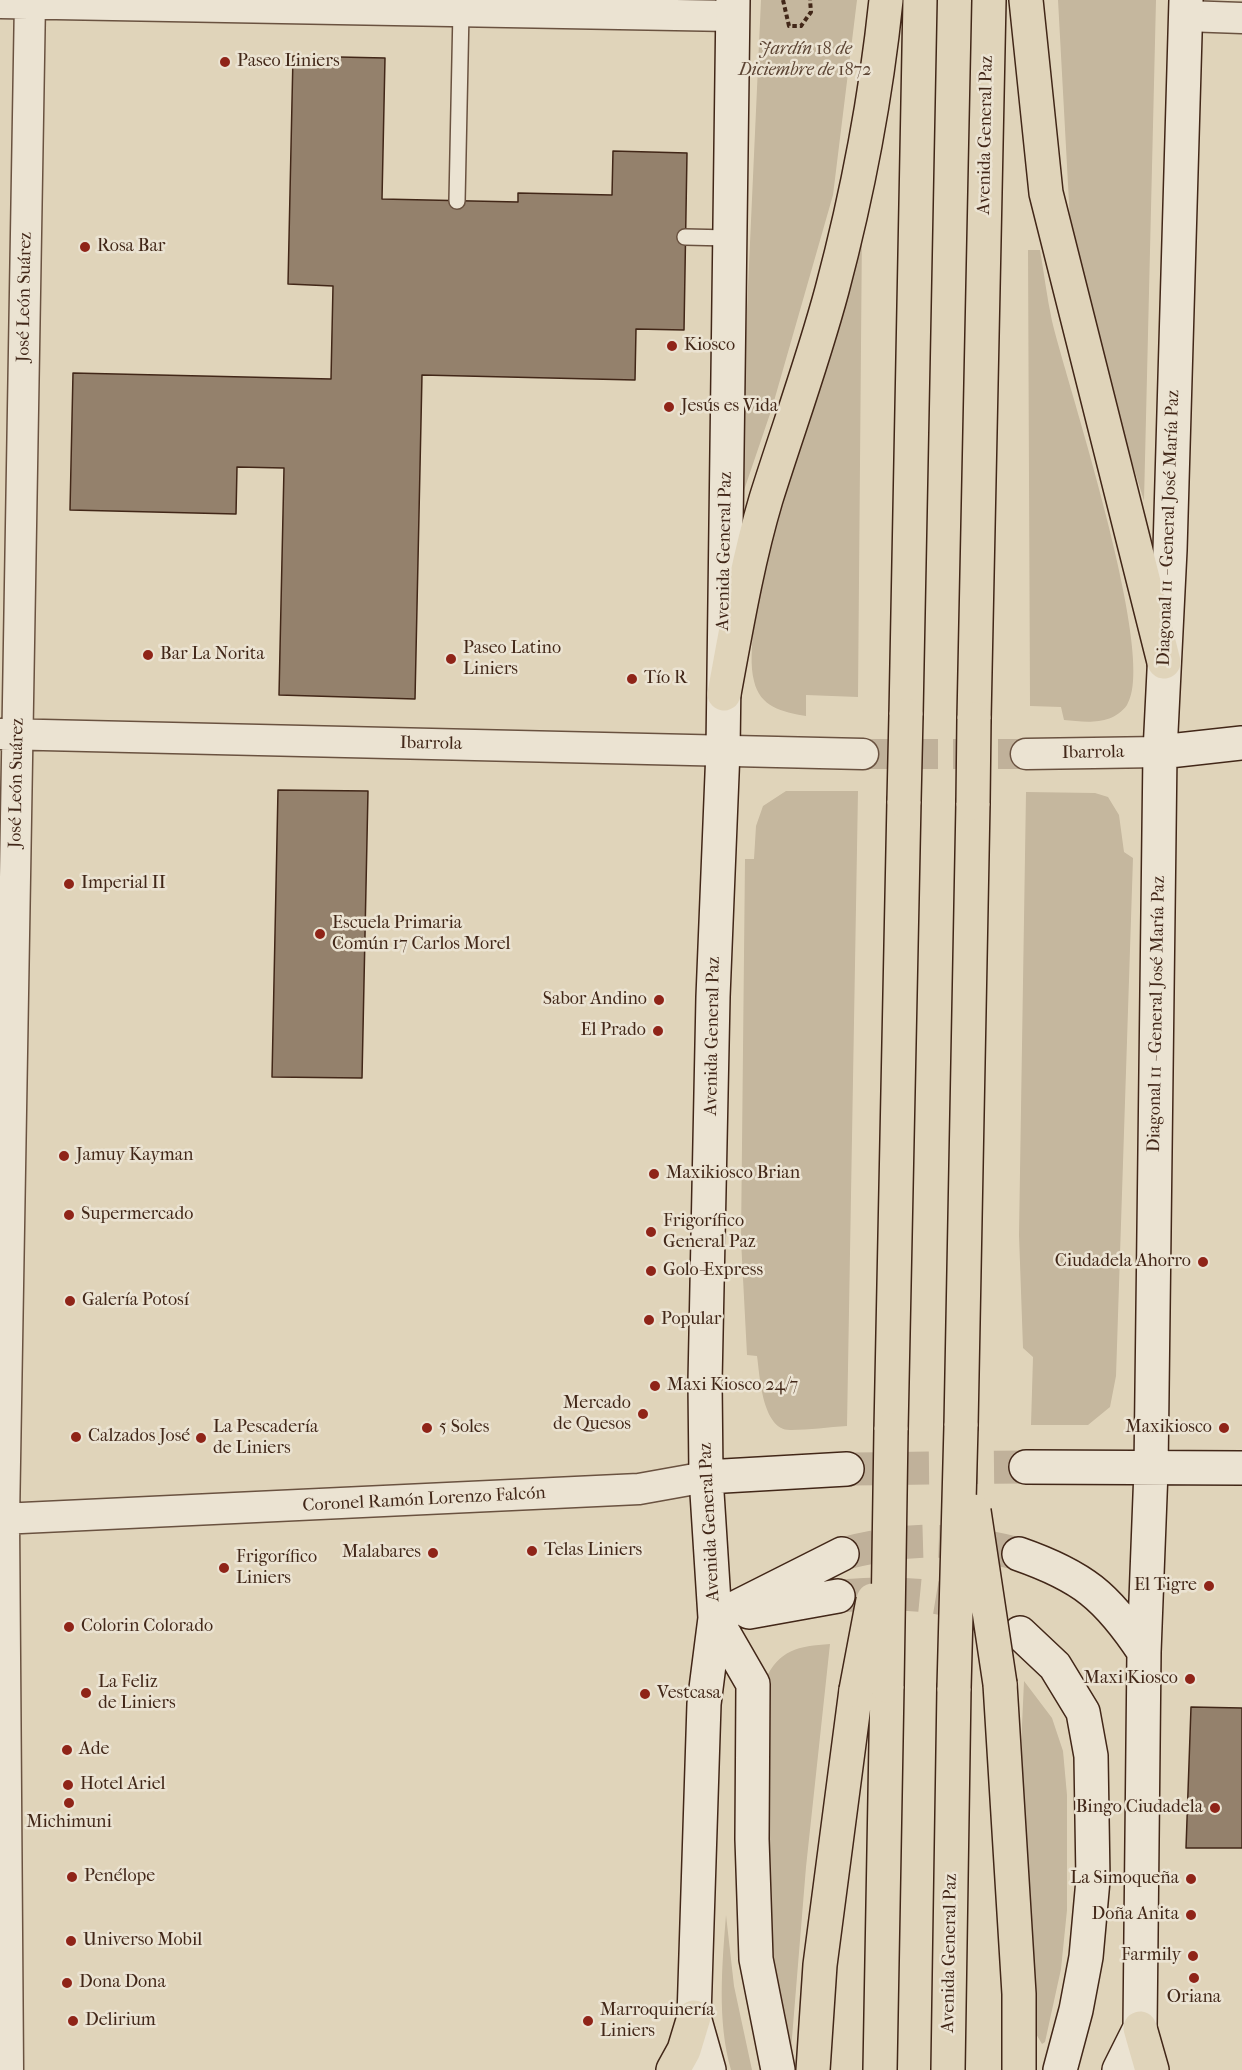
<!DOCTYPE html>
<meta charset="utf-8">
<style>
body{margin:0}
canvas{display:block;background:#e0d4ba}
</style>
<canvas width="1242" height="2070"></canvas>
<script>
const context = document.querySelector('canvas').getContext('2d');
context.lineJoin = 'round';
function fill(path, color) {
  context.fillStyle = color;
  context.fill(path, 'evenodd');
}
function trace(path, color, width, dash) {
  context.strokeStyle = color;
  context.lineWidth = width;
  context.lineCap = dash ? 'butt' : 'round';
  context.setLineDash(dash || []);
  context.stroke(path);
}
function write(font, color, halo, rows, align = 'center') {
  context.font = font + ' "IM FELL French Canon",serif';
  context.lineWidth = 5;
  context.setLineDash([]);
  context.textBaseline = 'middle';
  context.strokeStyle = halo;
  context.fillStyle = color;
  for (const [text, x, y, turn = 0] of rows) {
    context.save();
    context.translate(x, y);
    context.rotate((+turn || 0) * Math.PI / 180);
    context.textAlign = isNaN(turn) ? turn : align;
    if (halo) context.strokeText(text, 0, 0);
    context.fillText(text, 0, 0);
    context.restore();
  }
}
fill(new Path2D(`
 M761 0H857L833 195 772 408 738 508Z
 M1058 0H1156L1144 501 1111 394 1070 221Z
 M862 228 858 697 806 695V716C782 712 760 707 754 681 750 665 752 647 753 631 758 542 797 461 823 377 838 328 849 278 862 228Z
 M1028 250H1040C1044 273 1047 298 1052 321 1067 384 1159 659 1127 705 1112 726 1085 722 1064 720L1061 707 1030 706Z
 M786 791H858L847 1426C829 1427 809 1430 791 1430 762 1431 760 1376 757 1356L747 1355 741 1240 745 859H754L756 826 763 806Z
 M1026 792 1095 793 1108 797 1119 815 1124 852 1133 858 1116 1376 1110 1407 1088 1425H1031L1033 1357 1023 1348 1019 1235Z
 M830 1644 806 1867 791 2050H787L767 1967 765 1680C779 1650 798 1646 830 1644Z
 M1024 1681 1052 1718 1063 1751 1067 1795V1910L1061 1969 1045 2042 1042 2044 1036 2034 1020 1770Z
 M726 1915 734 1986 752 2070H731C717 2021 722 1966 726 1915Z`), '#c5b79e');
const building = new Path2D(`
 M293 56 385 58 382 199 518 202V193L612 195 613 151 687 153 684 330 636 329 635 380 422 375 415 699 279 695 284 468 237 467 236 514 70 510 73 373 331 379 333 286 288 284Z
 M278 790 368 791 362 1078 272 1077Z
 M1191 1707 1242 1708V1848H1186Z`);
fill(building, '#94816c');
trace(building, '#422718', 1.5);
trace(new Path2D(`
 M863 754H1026`), '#c0b19a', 30, [30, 15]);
trace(new Path2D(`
 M847 1469 1026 1467
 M842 1554C910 1537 951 1537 1019 1554
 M838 1596C884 1593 941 1590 984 1613`), '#c0b19a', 33, [33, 16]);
const lane = new Path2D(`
 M457 201 461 11
 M685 237 729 238`);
const street = new Path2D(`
 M0 3 732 16
 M1185 16 1242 18
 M0 734 863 754
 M1026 754 1160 752
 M0 1519 639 1489 706 1477
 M8 2070 4 1519 30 0`);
const secondary = new Path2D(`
 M1160 752 1242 743
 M1026 1467 1242 1468
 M706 1477 847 1469
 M1019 1554C1082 1576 1107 1596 1144 1652
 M749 1612 838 1596
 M715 1618 753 1684 752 1839 756 1959 778 2070
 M715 1618 842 1554
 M1020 1633 1055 1666 1083 1712 1091 1756 1093 1880 1086 1957 1076 2010 1060 2070
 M709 2070 694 2017 704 1704 715 1618 706 1477 705 1382 713 997 723 750 733 0
 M1119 2070 1140 2028 1144 1652 1151 1470 1160 752 1170 550 1186 0`);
const primary = new Path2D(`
 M1140 2028 1152 2070
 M673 2070 684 2050 694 2017`);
const highway = new Path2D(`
 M1026 0 1046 193 1164 662
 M724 694C736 629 747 563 766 499 788 429 813 361 832 290 857 196 876 97 886 0
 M906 715 920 0
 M974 719 989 0
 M961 1426 973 803
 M891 1430 904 801
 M1000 1684 1019 1994V2070
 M813 2070 820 1965 856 1690
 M880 2070 887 1686
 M948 2070 954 1688`);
trace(lane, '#6a5240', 18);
trace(street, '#6a5240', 33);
trace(secondary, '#422718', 36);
trace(primary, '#422718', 36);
trace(highway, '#422718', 36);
trace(new Path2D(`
 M783 0 789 26H801L811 12 810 0`), '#422718', 4, [4.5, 3]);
trace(lane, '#ebe3d2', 15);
trace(street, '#ebe3d2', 30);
trace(secondary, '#ebe3d2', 33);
trace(primary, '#e0d4ba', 33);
trace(highway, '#e0d4ba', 33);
const highwayBridge = new Path2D(`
 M904 801 906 715
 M973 803 974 719
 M974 1511 1000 1684
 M887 1686 891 1430
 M954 1688 961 1426
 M856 1690 873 1600`);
trace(highwayBridge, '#422718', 36, []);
trace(highwayBridge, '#e0d4ba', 33);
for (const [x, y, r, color] of [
 [225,62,6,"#8f2418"],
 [85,247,6,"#8f2418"],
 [672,346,6,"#8f2418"],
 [669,407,6,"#8f2418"],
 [148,655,6,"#8f2418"],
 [451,659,6,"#8f2418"],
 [632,679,6,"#8f2418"],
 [69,884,6,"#8f2418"],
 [320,934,6,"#8f2418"],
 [659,1000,6,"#8f2418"],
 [658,1031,6,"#8f2418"],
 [64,1156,6,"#8f2418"],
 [654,1174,6,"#8f2418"],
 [69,1215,6,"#8f2418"],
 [651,1232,6,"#8f2418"],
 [1203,1262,6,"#8f2418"],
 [651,1271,6,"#8f2418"],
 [70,1301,6,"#8f2418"],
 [649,1320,6,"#8f2418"],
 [655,1386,6,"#8f2418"],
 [643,1414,6,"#8f2418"],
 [427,1428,6,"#8f2418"],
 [1224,1428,6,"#8f2418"],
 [76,1437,6,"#8f2418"],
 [201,1438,6,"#8f2418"],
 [532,1551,6,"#8f2418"],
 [433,1553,6,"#8f2418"],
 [224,1568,6,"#8f2418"],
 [1209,1586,6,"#8f2418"],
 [69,1627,6,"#8f2418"],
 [1190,1679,6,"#8f2418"],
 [86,1693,6,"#8f2418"],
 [645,1694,6,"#8f2418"],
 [67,1750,6,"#8f2418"],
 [68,1785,6,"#8f2418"],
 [69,1803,6,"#8f2418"],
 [1215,1808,6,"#8f2418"],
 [72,1877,6,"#8f2418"],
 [1191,1879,6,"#8f2418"],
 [1191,1915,6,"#8f2418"],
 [71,1941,6,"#8f2418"],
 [1193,1956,6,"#8f2418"],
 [1194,1978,6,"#8f2418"],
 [67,1983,6,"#8f2418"],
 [73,2021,6,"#8f2418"],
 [588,2021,6,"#8f2418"]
]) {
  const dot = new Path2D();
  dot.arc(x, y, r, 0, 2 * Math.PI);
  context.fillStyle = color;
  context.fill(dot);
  trace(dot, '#ebe3d2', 2);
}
write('italic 18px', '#5c4433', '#ebe3d2', [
 ["Jardín 18 de",805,50],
 ["Diciembre de 1872",805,71]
]);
write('18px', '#422718', '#ebe3d2', [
 ["Paseo Liniers",237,62],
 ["Rosa Bar",97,247],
 ["Kiosco",684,346],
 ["Jesús es Vida",681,407],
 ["Paseo Latino",463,649],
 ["Liniers",463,670],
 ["Bar La Norita",160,655],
 ["Tío R",644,679],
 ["Imperial II",81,884],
 ["Escuela Primaria",332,924],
 ["Común 17 Carlos Morel",332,945],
 ["Sabor Andino",647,1000,"right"],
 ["El Prado",646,1031,"right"],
 ["Jamuy Kayman",76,1156],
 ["Maxikiosco Brian",666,1174],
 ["Supermercado",81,1215],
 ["Frigorífico",663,1222],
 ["General Paz",663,1243],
 ["Ciudadela Ahorro",1191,1262,"right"],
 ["Golo-Express",663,1271],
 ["Galería Potosí",82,1301],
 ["Popular",661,1320],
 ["Maxi Kiosco 24/7",667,1386],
 ["Mercado",631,1404,"right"],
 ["de Quesos",631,1425,"right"],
 ["La Pescadería",213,1428],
 ["de Liniers",213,1449],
 ["5 Soles",439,1428],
 ["Maxikiosco",1212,1428,"right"],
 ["Calzados José",88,1437],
 ["Telas Liniers",544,1551],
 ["Malabares",421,1553,"right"],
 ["Frigorífico",236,1558],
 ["Liniers",236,1579],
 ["El Tigre",1197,1586,"right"],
 ["Colorin Colorado",81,1627],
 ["Maxi Kiosco",1178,1679,"right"],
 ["La Feliz",98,1683],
 ["de Liniers",98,1704],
 ["Vestcasa",657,1694],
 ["Ade",79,1750],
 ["Hotel Ariel",80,1785],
 ["Bingo Ciudadela",1203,1808,"right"],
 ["Michimuni",69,1823,"center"],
 ["Penélope",84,1877],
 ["La Simoqueña",1179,1879,"right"],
 ["Doña Anita",1179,1915,"right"],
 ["Universo Mobil",83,1941],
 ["Farmily",1181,1956,"right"],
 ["Dona Dona",79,1983],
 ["Oriana",1194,1998,"center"],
 ["Marroquinería",600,2011],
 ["Liniers",600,2032],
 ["Delirium",85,2021]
], 'left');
write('18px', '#422718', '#ebe3d2', [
 ["Avenida General Paz",986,135,-89],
 ["José León Suárez",25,297,-89],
 ["Diagonal 11 - General José María Paz",1169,528,-88],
 ["Avenida General Paz",725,551,-89],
 ["Ibarrola",431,744,1],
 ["Ibarrola",1093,753,-1],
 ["José León Suárez",17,783,-89],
 ["Diagonal 11 - General José María Paz",1157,1014,-89],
 ["Avenida General Paz",713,1036,-89],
 ["Coronel Ramón Lorenzo Falcón",424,1500,-3],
 ["Avenida General Paz",710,1522,-93],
 ["Avenida General Paz",950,1953,-89]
]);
</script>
